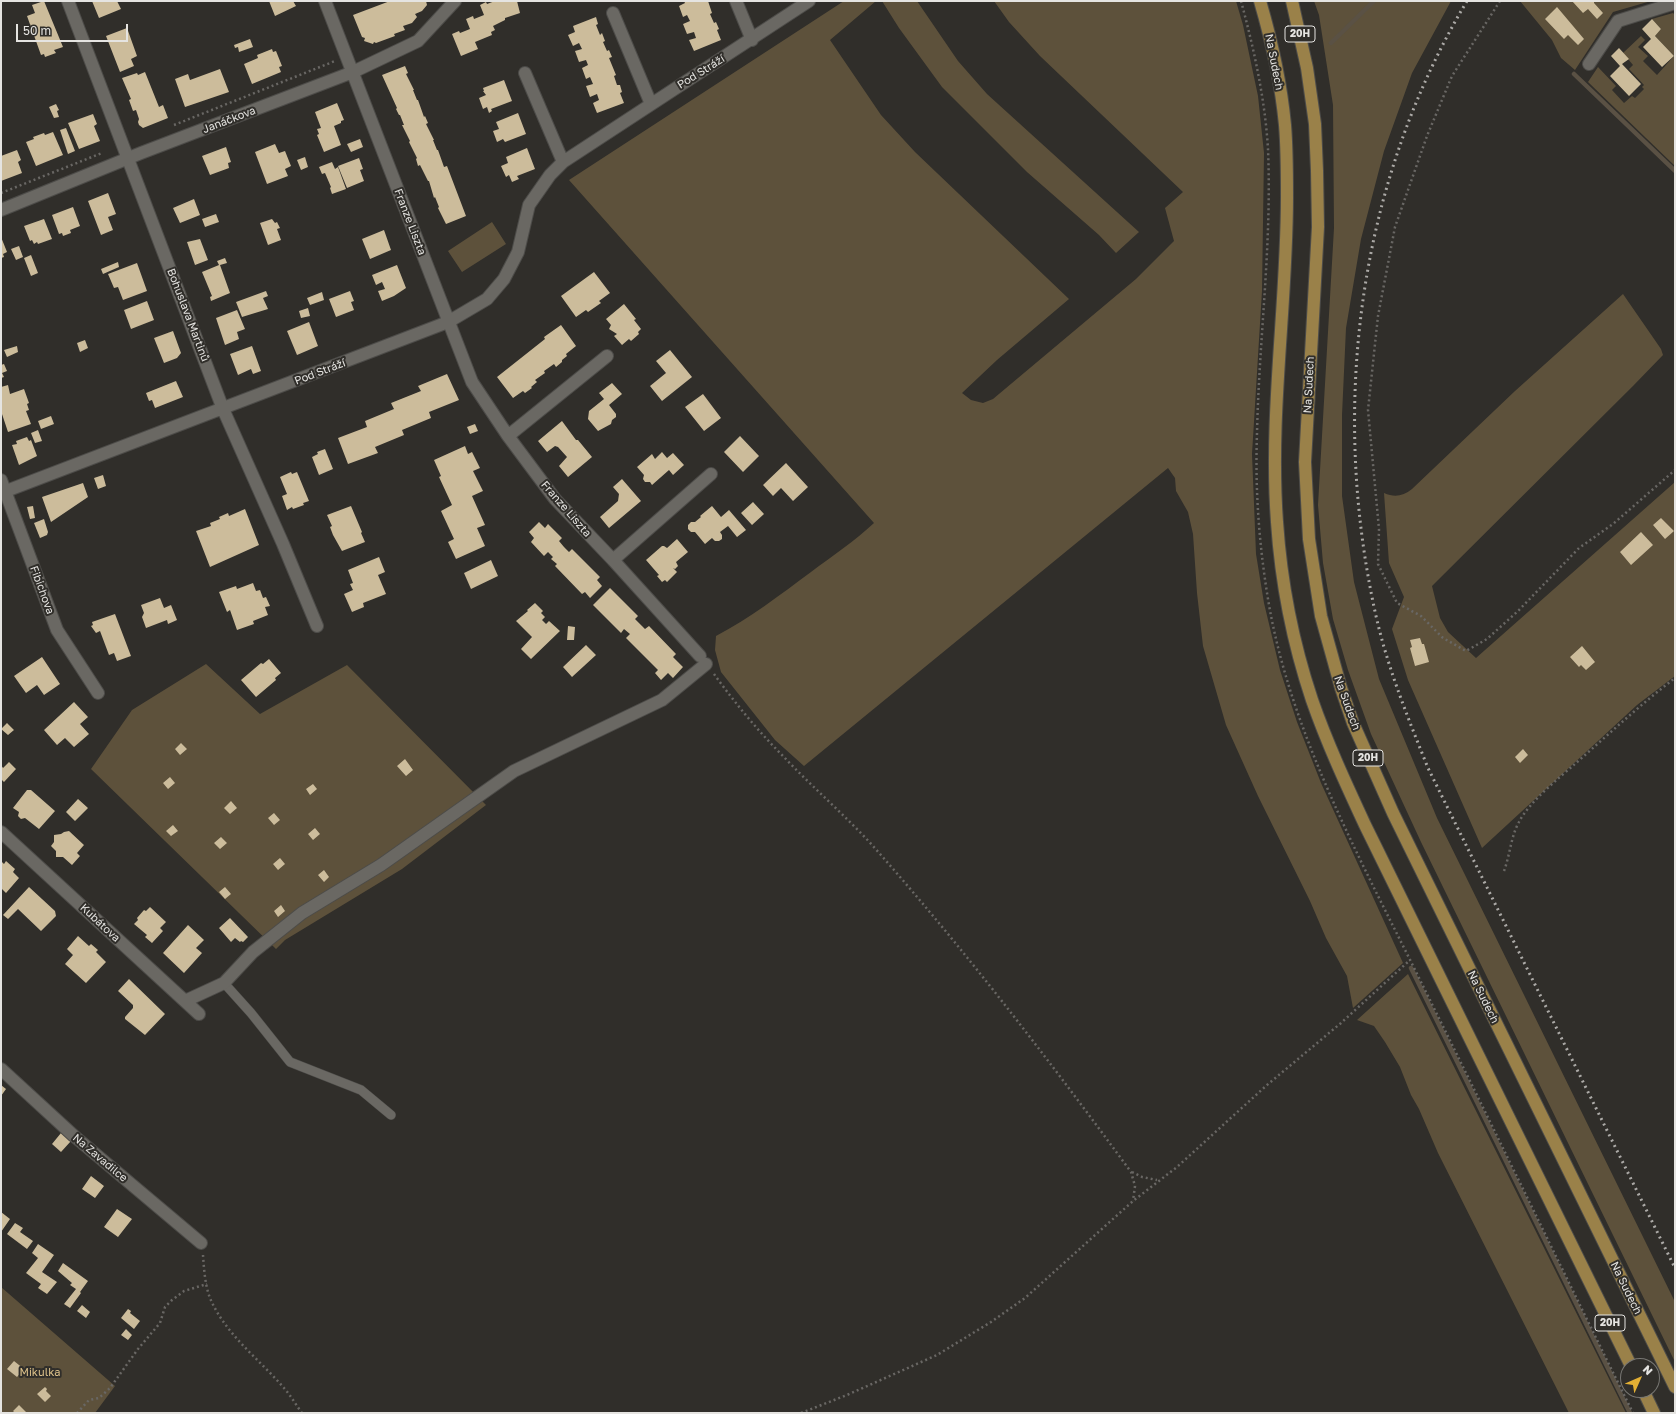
<!DOCTYPE html>
<meta charset="utf-8">
<style>
body{margin:0}
#map{position:relative;width:1676px;height:1414px;overflow:hidden;background:#302e2a;font-family:"Golos Text",sans-serif}
canvas{display:block}
.frame{position:absolute;inset:0;border:2px solid #e5e4e1;pointer-events:none}
.north{position:absolute;left:1620px;top:1358px;width:40px;height:40px;box-sizing:border-box;background:#302e2a;border:1px solid #787773;border-radius:50%;rotate:45deg;font-size:11px;font-weight:700;line-height:16px;text-align:center;color:#e5e4e1}
.north::after{content:'';display:block;margin:auto;width:14px;height:18px;background:#e2af34;clip-path:polygon(50% 0,100% 100%,50% 72%,0 100%)}
.scale{position:absolute;left:16px;top:24px;width:112px;height:18px;box-sizing:border-box;border:2px solid #e5e4e1;border-top:0;padding-left:5px;font-size:12px;line-height:14px;white-space:nowrap;color:#e5e4e1;-webkit-text-stroke:3px #302e2a;paint-order:stroke}
</style>
<div id="map">
<canvas width="1676" height="1414"></canvas>
<div class="frame"></div>
<div class="north">N</div>
<div class="scale">50 m</div>
</div>
<script>
const context = document.querySelector('canvas').getContext('2d');
context.lineJoin = 'round';
function fill(path, color) {
  context.fillStyle = color;
  context.fill(path, 'evenodd');
}
function trace(path, color, width, dash) {
  context.strokeStyle = color;
  context.lineWidth = width;
  context.lineCap = dash ? 'butt' : 'round';
  context.setLineDash(dash || []);
  context.stroke(path);
}
function write(font, color, halo, rows, align = 'center') {
  context.font = font + ' "Golos Text",sans-serif';
  context.lineWidth = 4;
  context.setLineDash([]);
  context.textBaseline = 'middle';
  context.strokeStyle = halo;
  context.fillStyle = color;
  for (const [text, x, y, turn = 0] of rows) {
    context.save();
    context.translate(x, y);
    context.rotate((+turn || 0) * Math.PI / 180);
    context.textAlign = isNaN(turn) ? turn : align;
    if (halo) context.strokeText(text, 0, 0);
    context.fillText(text, 0, 0);
    context.restore();
  }
}
fill(new Path2D(`
 M844 1H876L830 40 881 115 915 152 1069 299 997 360 962 393 971 400 983 403 993 399 1136 279 1174 241 1165 208 1183 192 1040 56 1009 22 994 1H1236L1243 25 1258 96 1264 153 1262 291 1252 454 1256 554 1264 603 1280 670 1297 722 1321 783 1403 963 1353 1008 1347 976 1326 938 1310 901 1258 796 1226 725 1203 646 1197 593 1193 534 1188 512 1176 491 1175 478 1168 468 804 766 775 740 721 672 715 650 716 636C750 618 780 595 811 572 832 556 855 541 874 523L569 180Z
 M882 1H917L958 61 987 94 1139 232 1116 253 1099 235 1027 172 942 87 899 28Z
 M1314 1H1451L1412 73 1384 151 1361 239 1346 328 1342 415V496L1354 582 1379 679 1437 818 1675 1302V1362L1421 842 1371 734 1348 670 1333 619 1323 563 1318 505 1334 228 1333 105 1319 15Z
 M1520 1H1651L1613 12 1575 70 1561 58 1552 40Z
 M1673 13 1675 15V166L1588 82 1598 67 1616 86 1612 90 1624 103 1632 96 1635 98 1644 89 1642 87 1644 85 1629 69 1633 65 1623 53 1641 36 1645 40 1638 47 1648 56 1643 61 1657 75 1674 56 1655 36 1661 29 1652 19Z
 M492 222 506 244 462 272 448 251Z
 M1623 294 1661 349 1663 355 1633 386 1432 586 1440 618 1448 632 1476 658 1675 482V676L1637 705 1482 848 1408 680 1392 629 1404 597 1389 563 1384 493C1395 498 1403 496 1412 489L1515 391Z
 M206 664 260 714 347 665 486 805 402 869 285 940 276 949 91 769 132 710Z
 M1408 974 1626 1413H1569L1438 1153 1419 1109 1411 1095 1400 1067 1385 1042 1374 1026 1357 1020Z
 M1 1287 115 1386 95 1413H1Z`), '#5d513b');
trace(new Path2D(`
 M1331 43 1374 1
 M1574 74 1675 171
 M1411 968 1630 1413`), '#5a5144', 4.5);
fill(new Path2D(`
 M44 1 63 47 54 50 56 53 45 57 44 54 41 55 27 16 35 13 32 5Z
 M92 1H117L121 9 99 18Z
 M269 1H293L296 6 275 16Z
 M390 1H426L427 5 422 11 415 14 417 17 412 23 403 26 405 30 394 34 395 36 376 43 374 42 373 44 364 41 365 38 362 37 353 15Z
 M495 1H517L520 13 505 18V20L493 26 495 30 491 32 492 35 475 42 478 49 461 56 452 34 459 31 460 33 470 29 466 19 473 16 474 19 484 15 480 5 486 2 487 4Z
 M684 1H708L712 13 710 14 714 23 716 22 719 29 717 30 721 40 694 51 689 40 696 38 694 32 687 34 683 24 690 21 687 15 683 17 679 6 685 3Z
 M1572 1H1594V3L1603 13 1597 19 1588 9 1583 13Z
 M1557 7 1584 39 1578 45 1568 35 1564 39 1545 19Z
 M596 17 598 24 596 25 600 35 602 33 605 41 603 42 607 51 609 50 612 57 609 58 616 75 614 76 617 85H620L622 92 620 93 624 103 597 113 593 103 599 100 597 94 590 97 586 86 593 84 590 77 586 79 582 68 588 65 586 60 579 62 575 51 582 49 579 43 573 46 568 35 575 32 573 26Z
 M1652 19 1661 29 1655 36 1674 56 1662 67 1643 47 1651 39 1642 29Z
 M127 28 137 56 131 59 134 66 120 72 106 36Z
 M250 39 253 47 239 52 238 47 235 48 234 45Z
 M1619 48 1629 59 1622 64 1641 84 1629 96 1610 76 1620 66 1611 56Z
 M272 49 273 52 276 51 282 66 279 67 281 72 252 84 244 64 258 58 257 55Z
 M405 66 408 73 406 74 414 90H413L417 100H418L424 117 425 116 428 123 426 124 434 140H433L437 150H438L444 167 447 166 466 216 446 224 438 208 439 207 435 197 434 198 429 181H428L420 165 418 166 416 159 417 158 409 142 410 141 402 125H404L400 115H399L396 109 397 108 382 75Z
 M220 69 229 92 185 107 175 79 188 74 190 80Z
 M145 72 159 107 163 105 168 118 143 128 139 125 138 122 139 119 136 110 133 111 129 100 131 99 122 78 137 73 138 75Z
 M504 80 512 101 491 109 492 111 489 113 487 107 483 109 479 98 486 95 483 91H484L483 88Z
 M337 103 344 120 341 121V123L334 126 341 145 324 152 317 135 319 134 317 129 321 128 315 112Z
 M56 104 59 110 57 111 59 117 54 118 49 107Z
 M518 113 526 134 505 142 503 139 497 142 493 131 499 129 496 122Z
 M93 114 97 124 94 126 100 141 79 149 68 123Z
 M66 128 75 151 68 154 60 130Z
 M53 132 63 155 36 166 26 142 34 139 33 137 44 133 45 135Z
 M360 139 363 147 351 152 347 144Z
 M275 144 279 153 285 151 291 166 285 169 288 176 267 184 255 152Z
 M226 147 231 162 228 163 229 168 210 175 202 156Z
 M527 148 535 169 517 176 519 179 512 182 509 175 506 177 501 166 508 163 506 157Z
 M17 150 21 160 18 162 22 173 1 181V156Z
 M305 157 308 167 301 170 297 160Z
 M359 158 363 169 360 170 364 181 347 188 338 166Z
 M332 162 335 169 338 167 346 189 332 194 330 188 331 187 325 173 322 174 319 167Z
 M108 193 116 214 108 217 113 230 101 235 88 201Z
 M194 199 200 215 180 223 173 208Z
 M73 207 80 226 70 230 71 233 63 236 62 233 59 234 52 215Z
 M216 214 219 222 205 227 202 219Z
 M44 219 52 239 38 244 37 242 34 244 32 240 30 241 24 226Z
 M272 219 275 223 277 222 280 228 277 229 281 240 268 245 260 223Z
 M384 230 391 250 370 259 362 239Z
 M1 237 7 252 3 254 4 257 1 258Z
 M200 239 208 260 195 265 187 242Z
 M19 246 23 257 16 260 11 249Z
 M31 255 38 273 31 276 24 258Z
 M225 258 227 263 220 265 230 293 211 301 210 297 212 296 202 272 219 265 217 261Z
 M118 262 119 267 103 274 101 269Z
 M137 263 147 291 123 300 118 287 114 288 108 274Z
 M397 265 406 288 394 296 382 301 378 291 385 289 382 282 376 285 372 275Z
 M594 272 610 293 599 301 601 303 588 312 586 310 576 317 561 296Z
 M266 291 268 296 263 298 268 309 242 317 236 302Z
 M350 291 354 301 351 302 354 310 336 317 329 299Z
 M322 292 324 300 310 305 307 298Z
 M147 301 154 320 131 329 124 310Z
 M624 304 636 319 634 320 641 329 638 332 639 334 631 341 629 339 622 345 614 336 617 334 609 329 611 325 606 319Z
 M308 308 310 316 301 318 299 311Z
 M237 310 245 329 237 332 239 339 225 345 216 318Z
 M309 322 318 346 297 355 287 331Z
 M561 325 576 346 566 354 567 356 562 360V362L556 367 554 364 544 371 545 373 535 380 537 382 531 387 532 388 525 393 523 391 513 398 497 377 545 339 544 337Z
 M173 331 181 353 177 358 164 363 154 338Z
 M85 340 88 348 80 352 77 343Z
 M17 346 18 352 7 357 4 350Z
 M252 346 261 371 253 374 251 369 238 375 230 354Z
 M670 350 692 377 662 401 650 386 666 373 656 361Z
 M4 364 7 371 2 373 4 377 1 378V365Z
 M447 374 459 400 429 412 431 418 402 430 404 435 375 447 378 453 348 464 338 438 367 427 365 421 394 409 391 403 421 391 418 386Z
 M176 381 183 397 155 408 152 400 149 401 146 393Z
 M612 383 622 394 609 405 616 414V417L612 420 611 424 598 431 588 419 589 411 604 399 599 393Z
 M8 385 10 394 24 389 29 403 27 404 29 410 26 411 31 424 8 432 1 411V387Z
 M703 394 721 418 704 431 685 407Z
 M51 416 54 424 41 429 38 421Z
 M562 421 576 440H578L592 457 568 477 559 466 567 457 558 447 555 446 547 452 538 441Z
 M475 424 478 431 470 434 467 427Z
 M38 430 42 441 35 443 31 433Z
 M740 436 759 456 743 472 724 452Z
 M27 437 29 441 31 440 37 456 19 465 12 445 17 444 16 441Z
 M465 446 468 454 472 452 480 468 473 471 483 491 472 496 485 525 477 528 485 546 456 559 448 542 454 539 441 511 452 505 439 477 441 476 434 460Z
 M325 449 333 469 319 475 312 457 318 454 317 452Z
 M662 452 667 458 673 453 684 465 673 475 669 470 652 485 650 482H645L643 479 644 475 637 467 652 454 655 459Z
 M786 463 808 487 793 501 781 488 773 496 763 485Z
 M291 472 292 474 297 472 309 501 303 503 304 505 293 509 292 507 287 510 282 496 287 494 280 477Z
 M103 475 106 486 98 489 94 478Z
 M622 479 641 501 609 528 600 517 618 501 619 494 613 487Z
 M83 483 88 497 51 522 42 497Z
 M753 502 764 514 752 525 741 513Z
 M33 506 35 518 30 519 27 507Z
 M351 506 362 532 361 533 365 542 342 551 333 535 330 527 332 526 327 515Z
 M712 506 721 517 729 510 746 530 737 537 728 526 720 532 722 535V539L719 541H715L712 538 705 544 695 532H691L688 529V525L691 522H695L701 517 700 516Z
 M245 509 259 545 210 567 196 531 211 526 210 523 220 519 219 517 228 513 229 516Z
 M1661 518 1674 531 1665 539 1653 525Z
 M44 519 48 532 47 535 40 538 34 523Z
 M539 522 545 528 548 524 562 538 559 541 564 547 569 552 572 549 600 577 597 580 602 586 590 598 585 592 582 594 555 566 557 564 551 559 553 557 548 552 544 556 531 542 534 538 529 532Z
 M1641 532 1653 545 1631 565 1620 552Z
 M677 539 688 552 676 562 678 566 675 569 673 568 677 572 667 582 665 580 662 582 657 576 659 575 646 560 662 546H664L667 548Z
 M379 557 385 572 378 575 386 594 363 603 364 607 352 612 344 594 353 590 350 584 353 583 348 570Z
 M491 560 498 576 471 589 464 573Z
 M253 583 256 591 260 590 263 598 266 597 270 606 265 607 268 615 253 621 254 624 237 630 230 610 227 612 219 592 236 586 237 589Z
 M610 588 638 616 635 619 645 629 649 626 676 654 673 657 683 667 673 678 668 673 661 680 655 673 658 670 626 638 630 634 624 629 621 633 593 605Z
 M160 598 164 608 171 605 177 620 168 624 167 620 146 628 142 617 144 613 141 605Z
 M535 603 543 611 541 613 545 617 542 620 546 624 549 621 560 631 531 659 521 649 532 637 516 621 528 611 527 610Z
 M115 614 131 656 117 661 114 653 109 655 100 631 96 633 91 626 93 625 92 622Z
 M568 626 575 627 574 640H567Z
 M1420 638 1422 644H1424L1429 662 1415 666 1410 648 1412 647 1410 640Z
 M586 645 596 655 572 677 563 667Z
 M1582 646 1595 662 1586 670 1581 665 1579 667 1570 657Z
 M42 657 60 684 44 695 37 685 26 693 14 676Z
 M269 659 281 673 275 678 276 680 256 697 241 680 261 663 263 664Z
 M74 702 88 717 80 724 89 734 74 747 65 738 57 745 44 730Z
 M7 723 14 730 8 735 1 729Z
 M181 743 187 749 180 755 175 749Z
 M1523 749 1528 755 1520 763 1515 757Z
 M405 759 413 770 406 776 397 766Z
 M9 762 16 769 4 782 1 779V765L3 768Z
 M170 777 175 783 168 789 163 783Z
 M313 784 317 789 310 795 306 789Z
 M27 790H31L55 811 39 829 25 818 21 819 18 816 19 812 13 808Z
 M78 799 88 808 75 821 66 812Z
 M231 801 237 808 230 814 224 808Z
 M274 813 280 820 274 825 268 818Z
 M173 825 178 831 171 836 166 831Z
 M315 828 320 834 313 840 308 834Z
 M69 831 84 845 77 853 80 856 72 865 63 857H56V851L51 846 54 842V835L61 834 64 832Z
 M221 837 227 843 220 849 214 843Z
 M280 858 285 864 278 870 273 864Z
 M1 861 4 864 6 861 15 869 13 872 19 878 6 893 1 888Z
 M324 870 329 877 324 882 318 875Z
 M29 887 55 911 56 916 41 931 18 909 8 919 3 915Z
 M225 887 231 894 225 899 219 892Z
 M281 905 285 911 278 917 274 911Z
 M150 907 166 922 160 928 163 931 152 943 145 937 147 935 134 924 138 920 137 918 144 910 146 911Z
 M230 918 248 937 243 942 241 941 240 942 235 938 231 942 219 928Z
 M188 925 204 940 196 948 202 953 184 973 163 953Z
 M78 936 89 946 91 944 98 950 96 952 106 962 86 983 65 964 73 955 67 949Z
 M129 979 165 1014 145 1035 125 1019V1017L133 1008V1005L118 991Z
 M1 1085 6 1089 1 1096Z
 M61 1133 71 1141 61 1152 52 1144Z
 M91 1176 104 1186 95 1198 82 1189Z
 M117 1209 132 1219 118 1237 104 1227Z
 M1 1212 10 1219 1 1232Z
 M15 1223 23 1228 20 1232 33 1241 27 1249 7 1234Z
 M38 1244 54 1255 42 1272 57 1282 47 1294 38 1288 41 1284 26 1273 38 1258 32 1253Z
 M63 1263 88 1281 80 1292 81 1293 70 1308 64 1304 76 1289 70 1285 72 1283 58 1271Z
 M82 1305 90 1312 86 1318 77 1311Z
 M128 1309 131 1311 130 1313 140 1321 134 1329 121 1318Z
 M126 1329 132 1335 128 1340 121 1335Z
 M14 1361 24 1369 17 1377 7 1369Z
 M45 1387 47 1389 46 1391 51 1396 45 1402 37 1394Z
 M19 1405 27 1413H15L13 1411Z`), '#ccbc9b');
const service = new Path2D(`
 M224 983 251 1013 290 1062 361 1090 391 1115`);
const minor = new Path2D(`
 M68 1 223 409 283 544 317 626
 M325 1 472 382 508 436 555 499 613 560 700 656
 M736 1 752 40
 M613 13 651 104
 M1589 64 1618 21 1675 3
 M525 73 563 162
 M1 210 141 153 353 72 418 41 455 1
 M508 436 607 356
 M1 480 57 630 98 693
 M1 493 448 322 487 299 504 279 518 252 529 205 550 175 563 162 809 1
 M613 560 711 474
 M1 832 199 1014
 M185 1001 224 983 253 952 302 913 381 865 514 771 662 700 706 664
 M1 1069 74 1136 201 1243`);
const primary = new Path2D(`
 M1260 1C1272 42 1281 83 1285 125 1287 149 1287 173 1287 197 1287 305 1269 414 1277 522 1281 582 1293 643 1312 700 1327 743 1346 784 1365 825L1631 1366
 M1292 1 1307 68 1315 124 1317 171 1318 227 1305 462 1309 539 1321 616 1341 688 1353 723 1393 813 1675 1387
 M1643 1390 1654 1413`);
trace(service, '#4d4c49', 10);
trace(minor, '#4d4c49', 14);
trace(primary, '#4d4c49', 14);
trace(new Path2D(`
 M1241 1C1254 49 1265 99 1268 149 1272 244 1259 339 1257 434 1255 489 1259 544 1268 599 1290 734 1364 866 1424 988 1494 1129 1563 1271 1633 1413
 M1500 1 1452 76 1427 136 1395 227 1378 316 1368 410 1379 529 1378 564 1397 603 1421 616 1443 638 1466 651 1487 639 1518 611 1579 548 1613 524 1675 470
 M174 125 335 61
 M1 193 102 153
 M714 674C735 703 758 731 783 756 812 787 845 815 873 846 965 950 1049 1060 1131 1172L1135 1186 1133 1201
 M1504 871C1510 855 1511 836 1519 822 1530 801 1558 779 1576 763 1609 734 1641 704 1675 678
 M1132 1172 1142 1177 1157 1180
 M203 1255C204 1269 205 1285 210 1298 225 1334 259 1359 284 1388 291 1396 296 1405 302 1413
 M77 1413 89 1400 99 1398 110 1388 138 1349 160 1323 165 1307 172 1300 184 1291 207 1284
 M801 1413 847 1395 937 1355 991 1322 1025 1298 1133 1201 1177 1167 1267 1085 1341 1023 1410 960`), '#696764', 2.5, [2, 3]);
trace(service, '#6a6863', 9);
trace(minor, '#6a6863', 12);
trace(primary, '#9a8149', 12);
trace(new Path2D(`
 M1467 1C1357 185 1330 409 1376 616 1388 669 1408 718 1428 768L1675 1268`), '#acaaa7', 3, [2, 4]);
for (const [x, y, w] of [
 [1300,34,30],
 [1368,758,30],
 [1610,1323,30]
]) {
  const box = new Path2D();
  box.roundRect(x - w / 2, y - 8, w, 16, 3);
  context.fillStyle = '#302e2a';
  context.fill(box);
  trace(box, '#e5e4e1', 1);
}
write('bold 10px', '#e5e4e1', null, [
 ["20H",1300,34],
 ["20H",1368,758],
 ["20H",1610,1323]
]);
write('11px', '#e5e4e1', '#302e2a', [
 ["Na Sudech",1274,62,79],
 ["Pod Stráží",701,72,-32],
 ["Janáčkova",229,120,-21],
 ["Franze Liszta",410,222,69],
 ["Bohuslava Martinů",188,315,69],
 ["Pod Stráží",320,372,-21],
 ["Na Sudech",1309,385,-87],
 ["Franze Liszta",566,509,49],
 ["Fibichova",42,590,70],
 ["Na Sudech",1347,703,70],
 ["Kubátova",100,923,43],
 ["Na Sudech",1483,997,64],
 ["Na Zavadilce",100,1158,40],
 ["Na Sudech",1626,1288,64]
]);
write('11px', '#dbc089', '#302e2a', [
 ["Mikulka",40,1373]
]);
</script>
